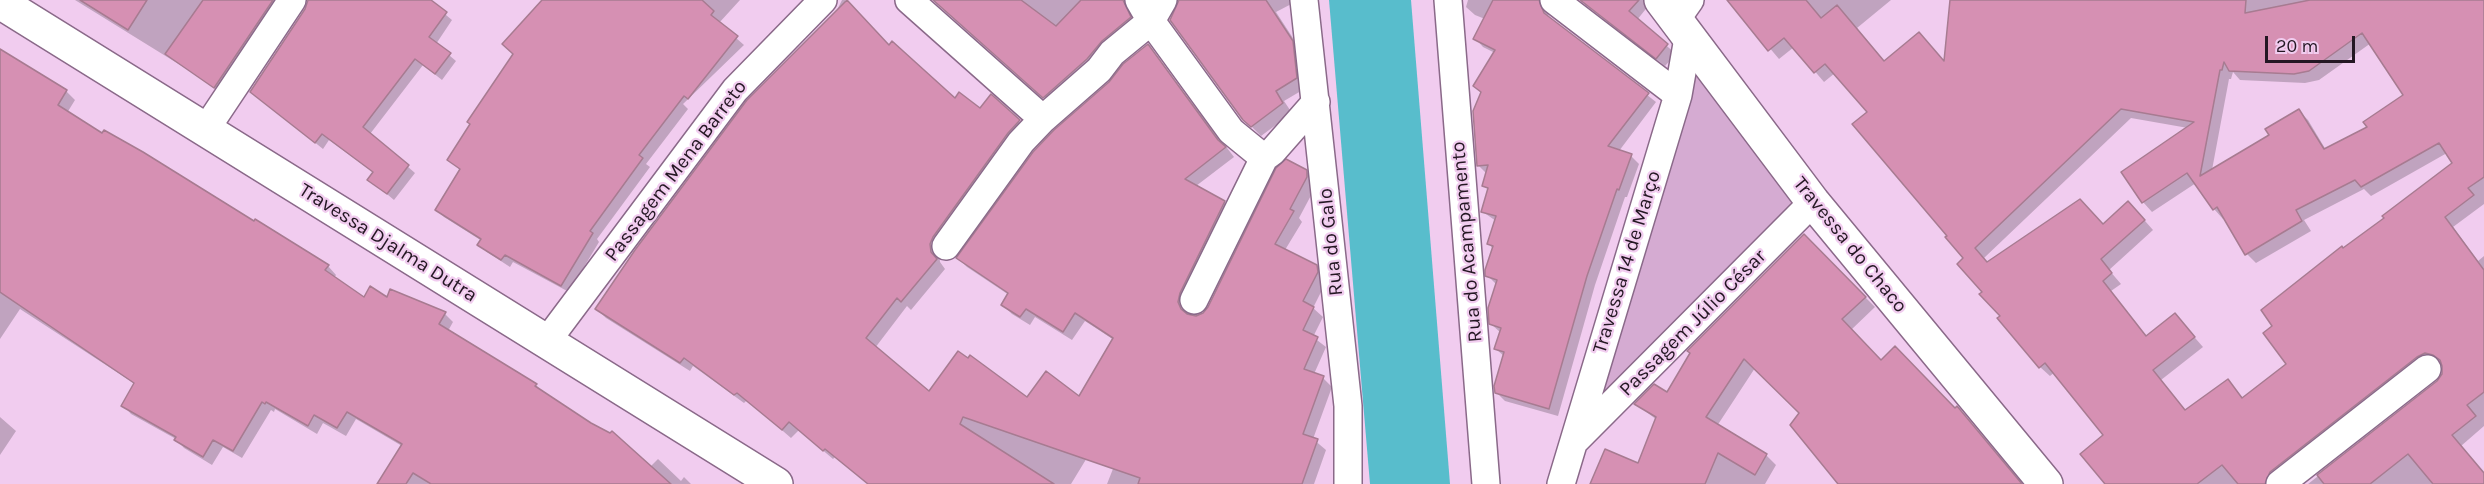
<!DOCTYPE html>
<meta charset="utf-8">
<style>
body{margin:0}
#map{position:relative;width:2484px;height:484px;overflow:hidden;background:#f1ccef;font-family:Karla,sans-serif}
canvas{display:block}
.scale{position:absolute;left:2265px;top:36px;width:90px;height:27px;box-sizing:border-box;border:3px solid #241723;border-top:0;padding-left:8px;font-size:18px;line-height:21px;white-space:nowrap;color:#241723;-webkit-text-stroke:4px #f1ccef;paint-order:stroke}
</style>
<div id="map">
<canvas width="2484" height="484"></canvas>
<div class="scale">20 m</div>
</div>
<script>
const context = document.querySelector('canvas').getContext('2d');
context.lineJoin = 'round';
function fill(path, color) {
  context.fillStyle = color;
  context.fill(path, 'evenodd');
}
function trace(path, color, width, dash) {
  context.strokeStyle = color;
  context.lineWidth = width;
  context.lineCap = dash ? 'butt' : 'round';
  context.setLineDash(dash || []);
  context.stroke(path);
}
function write(font, color, halo, rows, align = 'center') {
  context.font = font + ' Karla,sans-serif';
  context.lineWidth = 4.5;
  context.setLineDash([]);
  context.textBaseline = 'middle';
  context.strokeStyle = halo;
  context.fillStyle = color;
  for (const [text, x, y, turn = 0] of rows) {
    context.save();
    context.translate(x, y);
    context.rotate((+turn || 0) * Math.PI / 180);
    context.textAlign = isNaN(turn) ? turn : align;
    if (halo) context.strokeText(text, 0, 0);
    context.fillText(text, 0, 0);
    context.restore();
  }
}
fill(new Path2D(`
 M1690 57 1812 187 1576 429Z`), '#d5abd2');
fill(new Path2D(`
 M1329 0H1411L1450 484H1370Z`), '#58bdcc');
fill(new Path2D(`
 M75 0H284L222 94 193 73Z
 M309 0H428L452 20 436 44 456 61 442 80 423 65 370 134 415 173 394 200 369 179 374 173 329 140 323 149 252 92 307 9Z
 M544 0H740L719 23 744 45 683 104 688 109 646 164 650 167 597 239 599 242 569 292 513 262 510 267 487 252 479 245 482 241 444 217 436 209 461 171 449 160 515 54Z
 M842 0H845L889 46 955 100 980 110 991 96 1028 130 939 254 940 262 945 269 911 310 907 306 875 348 929 393 1027 399 1080 398 1114 340 1085 321 1072 340 1035 317 1030 325 1012 314 1003 305 1009 295 967 267 958 258 1110 83 1148 46 1234 157 1196 186 1224 202 1233 211 1188 303V316L1196 317 1204 314 1306 171 1315 180 1316 186 1299 218 1302 222 1285 250 1316 266 1325 276 1326 282 1313 308 1323 317 1313 337 1326 347 1314 374 1323 378 1332 387 1313 439 1326 450 1314 484H1107L1154 365 1146 361 1071 484H868L835 457 833 459 799 430 791 438 747 400 744 403 693 366 690 371 606 318 597 309 836 12Z
 M934 0H1134L1137 25 1052 104Z
 M1180 0H1299L1276 12 1302 52 1306 88 1284 101 1292 113 1261 136 1244 119Z
 M1468 0H1549L1546 7 1549 18 1656 102 1619 151 1631 156 1639 164 1627 197H1625L1595 285 1558 416 1505 401 1496 392 1505 357 1496 349 1501 333 1491 324 1497 285 1487 275 1493 249 1489 244 1496 221 1483 212 1489 191 1484 185 1487 174 1478 165 1482 94 1475 86 1495 53 1483 47 1475 38 1485 19 1475 15 1466 7Z
 M1580 0H1653L1637 20 1676 54 1665 66Z
 M1729 0H1891L1857 28 1885 62 1945 63 1951 0H2484V204L2453 227 2478 261 2484 256V426L2461 446 2484 473V484H2308L2438 382 2443 375V363L2436 362 2277 484H2106L2105 436 2055 372 2050 376 2040 367 2002 316 1869 112 1835 73 1824 82 1794 47 1779 59ZM2371 43 2405 95 2369 127 2326 150 2308 120 2299 111 2271 135 2212 170 2229 79H2231L2233 72 2240 80 2305 83 2319 80ZM2131 118 2188 128 2143 202 2152 212 2196 183 2214 209 2223 219 2225 218 2247 254 2256 263 2311 231 2304 220 2364 189 2371 196 2447 153 2454 163 2386 219 2343 250 2274 326 2288 365 2244 399 2228 381 2186 411 2161 380 2203 347 2175 315 2147 337 2111 291 2121 284 2109 270 2153 230 2138 213 1988 264 1984 258Z
 M0 51 66 91 75 100 67 113 328 266 336 275 334 278 364 299H388L445 314 453 322 448 331 536 385 544 394 650 467 658 459 681 481 684 477 691 484H379L402 446 356 419 346 436 323 423 317 434 275 409 274 412 271 410 242 458 223 447 212 465 184 448 176 439 131 414 123 405 135 384 20 309 0 339Z
 M1804 236 1875 307 1851 330 1881 362 1955 409 1957 408 2022 484H1838L1839 482 1800 413 1755 368 1717 426 1766 455 1776 465 1765 484H1592L1639 465 1657 420 1636 404 1668 394Z
 M0 417 16 431 0 455Z`), '#0003');
const building = new Path2D(`
 M80 0H147L128 30Z
 M203 0H273L214 88 165 54Z
 M308 0H431L447 12 429 37 451 53 435 74 415 59 363 127 409 165 387 194 367 180 373 172 322 134 315 143 250 92 305 9Z
 M542 0H702L714 11 711 15 738 36 688 99 684 96 639 155 643 158 590 231 593 233 561 286 505 255 501 260 477 245 481 239 435 210 460 169 447 160 470 124 467 122 513 54 502 44Z
 M847 0 889 45 892 41 955 98 959 92 980 108 991 94 1020 120 1008 133 933 237 930 244 931 252 937 259 901 302 897 298 866 338 929 391 958 351 968 358 970 355 1027 397 1046 371 1079 396 1113 338 1075 313 1063 332 1026 309 1020 317 1001 305 1008 293 956 258 1033 152 1054 130 1109 82 1123 64 1148 44 1218 140 1226 147 1185 179 1225 201 1180 293 1178 302 1181 309 1187 314 1196 316 1203 313 1208 307 1276 168 1286 159 1307 170V177L1290 209 1294 211 1275 244 1317 265 1318 272 1303 301 1314 307 1303 330 1318 337 1304 369 1324 376 1303 434 1318 439 1302 484H1138L1140 478 963 417 960 424 1054 484H868L825 449 823 451 789 422 782 430 737 393 734 395 684 358 680 363 595 309 635 250 747 100Z
 M933 0H1021L1056 26 1081 0H1123L1131 17 1102 41 1087 59 1043 98Z
 M1179 0H1266L1293 41 1297 78 1276 91 1283 103 1251 127 1243 120 1170 20Z
 M1493 0H1539L1544 13 1649 93 1608 146 1632 154 1619 190 1617 189 1587 276 1549 409 1495 393 1494 386 1504 352 1494 349 1501 328 1489 324 1488 308 1497 280 1485 276V270L1493 246 1487 244 1496 216 1481 212 1488 188 1482 186 1488 165 1477 166 1473 111 1481 92 1473 86 1495 50 1473 39Z
 M1580 0H1639L1629 11 1668 44 1656 59Z
 M1727 0H1806L1821 18 1837 5 1884 61 1919 32 1944 61 1950 0H2246L2245 13 2310 0H2484V177L2468 188 2474 195 2445 217 2484 270V392L2467 405 2476 416 2452 435 2484 473V484H2433L2408 454 2370 484H2324L2317 475 2437 381 2442 374V366L2440 360 2433 355 2425 353 2417 357 2270 472 2265 484H2238L2222 465 2197 484H2105L2080 454 2103 435 2045 363 2039 368 1997 318 2000 316 1979 294 1982 292 1957 264 1963 258 1945 237 1947 236 1852 124 1867 112 1825 64 1814 73 1784 38 1768 51ZM2362 33 2403 95 2363 122 2367 127 2324 149 2299 109 2265 129 2269 135 2200 176 2220 70H2222L2224 62 2229 71 2294 74 2309 71ZM2121 109 2194 122 2121 172 2142 203 2187 173 2213 210 2217 207 2245 255 2302 221 2296 210 2355 180 2361 187 2439 143 2452 163 2382 216 2384 218 2343 248 2342 246 2261 310 2272 326 2263 333 2286 364 2242 398 2228 379 2185 410 2153 370 2195 337 2175 313 2146 336 2103 281 2112 273 2101 259 2145 220 2128 201 2103 224 2080 199 1987 262 1975 248Z
 M0 49 67 90 58 105 102 133 104 130 143 152 254 221 255 219 329 265 325 270 364 297 370 286 387 297 390 289 446 312 439 324 537 384 535 386 591 423 610 433 612 431 671 484H431L413 473 406 484H377L402 444 347 412 337 428 314 415 308 426 266 402 265 404 262 402 233 451 213 440 203 457 174 440 176 437 121 406 134 383 0 292Z
 M1804 234 1866 297 1842 319 1881 360 1895 346 1955 408 1957 406 2022 484H1838L1790 425 1799 413 1744 359 1706 417 1767 454 1755 475 1718 453 1705 484H1590L1605 449 1638 463 1656 417 1634 404 1654 384 1667 392 1690 353 1687 351Z`);
fill(building, '#d690b3');
trace(building, '#a77b91', 1.5);
const minor = new Path2D(`
 M909 0 1043 119
 M1139 0 1151 21 1231 131 1264 158
 M1304 0 1348 406V484
 M1448 0 1486 484
 M1554 0 1678 95
 M1676 20 1690 0
 M206 129 292 0
 M946 246 1021 142 1043 119 1099 70 1112 53 1151 21 1163 0
 M1194 300 1264 158 1272 152 1316 102
 M547 341 735 90 823 0
 M1575 441 1813 202
 M1561 484 1678 95 1688 38
 M2280 484 2427 369`);
const tertiary = new Path2D(`
 M1661 0 1813 202 2046 484
 M0 2 776 484`);
trace(minor, '#8a6989', 30);
trace(tertiary, '#8a6989', 36);
trace(minor, '#fff', 27);
trace(tertiary, '#fff', 33);
write('20px', '#241723', '#f1ccef', [
 ["Passagem Mena Barreto",676,171,-53],
 ["Rua do Galo",1331,242,-96],
 ["Rua do Acampamento",1467,242,-95],
 ["Travessa Djalma Dutra",388,243,32],
 ["Travessa do Chaco",1850,245,51],
 ["Travessa 14 de Março",1627,262,-73],
 ["Passagem Júlio César",1693,323,-45]
]);
</script>
